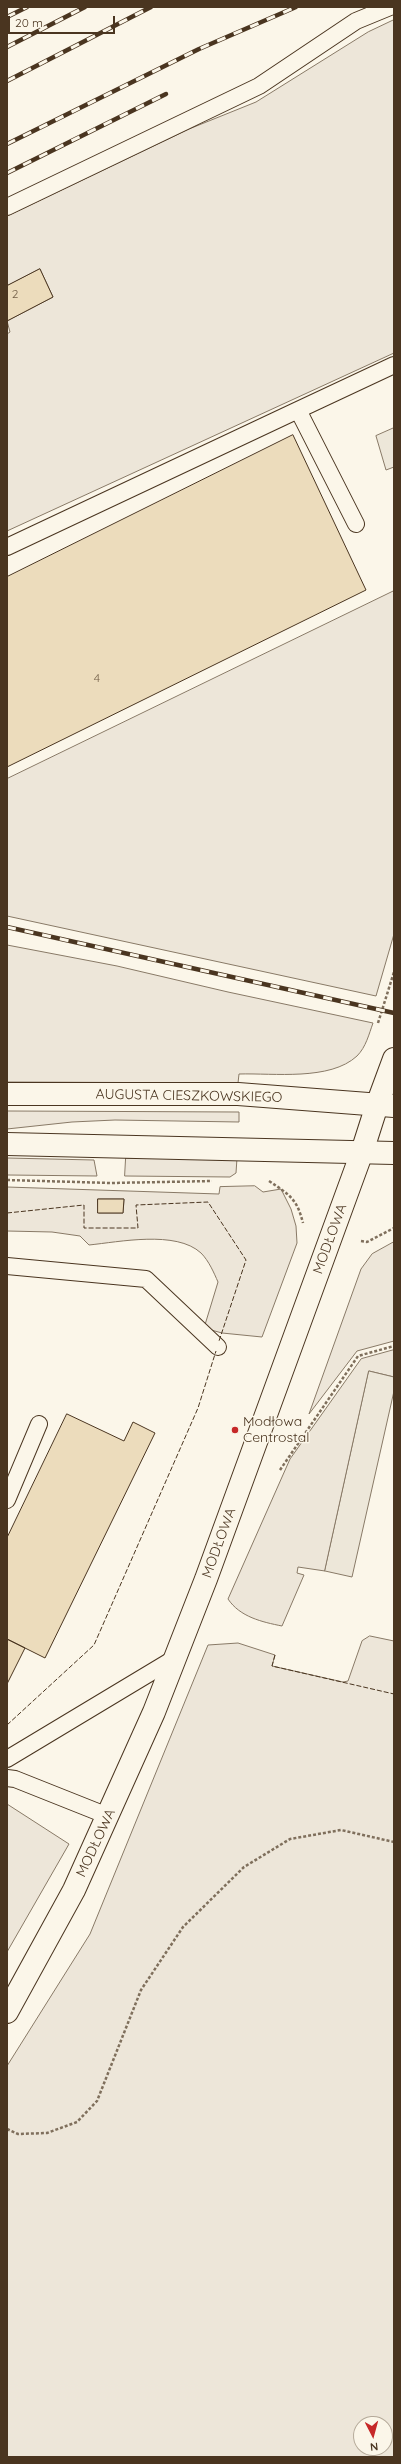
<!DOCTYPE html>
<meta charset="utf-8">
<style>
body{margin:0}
#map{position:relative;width:401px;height:2464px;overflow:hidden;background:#fbf6e9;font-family:Quicksand,sans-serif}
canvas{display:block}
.frame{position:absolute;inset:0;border:8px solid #4a3520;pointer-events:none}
.north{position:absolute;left:353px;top:2416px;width:40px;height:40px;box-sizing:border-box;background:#fbf6e9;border:1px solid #b4a999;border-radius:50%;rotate:174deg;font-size:11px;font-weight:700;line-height:16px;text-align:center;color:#4a3520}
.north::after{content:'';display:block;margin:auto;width:14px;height:18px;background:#c62828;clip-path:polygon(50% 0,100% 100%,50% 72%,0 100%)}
.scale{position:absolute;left:8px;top:16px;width:107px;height:18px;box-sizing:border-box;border:2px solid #4a3520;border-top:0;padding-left:5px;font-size:12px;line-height:14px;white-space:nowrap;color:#4a3520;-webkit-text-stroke:3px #fbf6e9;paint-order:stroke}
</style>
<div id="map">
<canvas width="401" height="2464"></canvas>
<div class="frame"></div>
<div class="north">N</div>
<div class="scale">20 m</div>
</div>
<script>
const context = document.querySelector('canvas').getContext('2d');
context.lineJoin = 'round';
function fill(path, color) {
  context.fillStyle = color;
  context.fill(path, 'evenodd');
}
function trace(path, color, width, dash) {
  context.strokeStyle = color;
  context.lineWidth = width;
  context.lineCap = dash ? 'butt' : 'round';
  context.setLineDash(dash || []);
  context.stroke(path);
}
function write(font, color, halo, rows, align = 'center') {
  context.font = font + ' Quicksand,sans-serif';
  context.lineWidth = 3;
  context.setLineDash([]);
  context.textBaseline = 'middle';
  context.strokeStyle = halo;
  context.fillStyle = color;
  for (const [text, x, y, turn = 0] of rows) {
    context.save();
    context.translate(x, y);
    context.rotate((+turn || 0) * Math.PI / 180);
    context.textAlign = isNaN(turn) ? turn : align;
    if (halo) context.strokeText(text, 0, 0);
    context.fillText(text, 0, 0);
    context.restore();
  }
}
const green = new Path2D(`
 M394 20V353L7 531V334L10 332 7 321 53 297 40 269 7 286V216L189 129 256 102 368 32Z
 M394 591V934L376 996 7 916V779Z
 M7 945 117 966 228 992 373 1023C369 1034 366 1047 357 1056 330 1081 274 1073 239 1074L238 1083 7 1082Z
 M7 1111 239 1112V1122L115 1120 72 1122 7 1129Z
 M7 1158 94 1160 97 1176 7 1175Z
 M126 1158H237L236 1173 230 1177 125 1176Z
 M255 1186 263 1192 281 1189 291 1209 296 1226 297 1243 262 1337 222 1333 204 1328 218 1282C214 1273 209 1261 201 1253 176 1230 119 1242 89 1245L80 1236 52 1232 7 1231V1187L219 1194 220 1187ZM98 1199H124L123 1213H99Z
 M394 1242V1341L357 1351 309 1414 361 1269 372 1254Z
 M394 1350V1377L369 1371 325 1571 298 1567 297 1573 304 1575 282 1626C262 1622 240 1617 228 1599L290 1459 361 1359Z
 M370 1636 394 1641V2457H7V2066L90 1934 208 1645 238 1643 275 1655 272 1666 343 1682 348 1681 362 1641ZM361 2424H385V2448H361Z
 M7 1804 69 1844 7 1952Z`);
fill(green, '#ede6d9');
trace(green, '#887966', 1);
const parking = new Path2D(`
 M394 428V467L386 470 376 436Z
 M369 1371 394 1377V1391L352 1577 325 1571Z`);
fill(parking, '#ede7d9');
trace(parking, '#887966', 1);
const building = new Path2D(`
 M40 269 53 297 7 321V286Z
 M293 435 366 590 7 767V577Z
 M98 1199H124L123 1213H98Z
 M67 1414 124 1441 133 1422 155 1433 45 1658 7 1639V1538Z
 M7 1639 25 1648 7 1684Z`);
fill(building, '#ecdcbc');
trace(building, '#4a3520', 1);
const service = new Path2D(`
 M7 207 259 86 356 21 390 7
 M356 524 298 410 394 365
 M7 547 298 410
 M7 1266 146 1279 218 1347
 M7 1500 39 1424
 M7 1759 175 1658
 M7 1778 15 1779 108 1816`);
const minor = new Path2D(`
 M377 1105 394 1059`);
const tertiary = new Path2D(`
 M7 2012 74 1890 154 1712 206 1579 362 1152 377 1105`);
const primary = new Path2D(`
 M7 1094H238L394 1106
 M7 1144 394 1153`);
trace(service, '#4a3520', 18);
trace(minor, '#4a3520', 24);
trace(tertiary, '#4a3520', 24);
trace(primary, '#4a3520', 24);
trace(new Path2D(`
 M378 1023 394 972
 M7 1180 111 1183 212 1181
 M269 1181C290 1195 297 1199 303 1223
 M361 1241 367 1242 394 1228
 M280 1470 358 1356 394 1346
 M7 2129 18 2134 47 2133 77 2122 97 2101 141 1990 183 1927 244 1867 290 1839 341 1830 394 1842`), '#7f6f5c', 2.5, [3, 2]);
trace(service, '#fbf6e9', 16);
trace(minor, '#fbf6e9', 22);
trace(tertiary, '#fbf6e9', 22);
trace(primary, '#fbf6e9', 22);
const rail = new Path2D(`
 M7 17 27 7
 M7 47 85 7
 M7 81 151 7
 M7 144 199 49 296 7
 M7 173 166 94
 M7 927 394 1013`);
trace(rail, '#4a3520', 4.5);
trace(rail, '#fbf6e9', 3, [9]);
trace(new Path2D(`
 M7 1213 84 1205V1228H138L136 1205 208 1202 246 1260 219 1341
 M275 1655 272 1666 394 1694
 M7 1725 94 1645 198 1408 216 1351`), '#4a3520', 1, [5, 2]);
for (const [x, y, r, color] of [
 [235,1430,4,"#c62828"]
]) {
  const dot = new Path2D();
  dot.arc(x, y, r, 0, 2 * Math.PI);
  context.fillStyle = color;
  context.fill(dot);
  trace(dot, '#fbf6e9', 1.5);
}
write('12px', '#725f47', null, [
 ["2",15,294],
 ["4",97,678]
]);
write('14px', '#4a3520', '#fbf6e9', [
 ["AUGUSTA CIESZKOWSKIEGO",189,1096,1],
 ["MODŁOWA",330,1239,-70],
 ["MODŁOWA",219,1543,-70],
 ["MODŁOWA",96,1843,-65]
]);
write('14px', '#4a3520', '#fbf6e9', [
 ["Modłowa",243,1422],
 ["Centrostal",243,1438]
], 'left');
</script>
